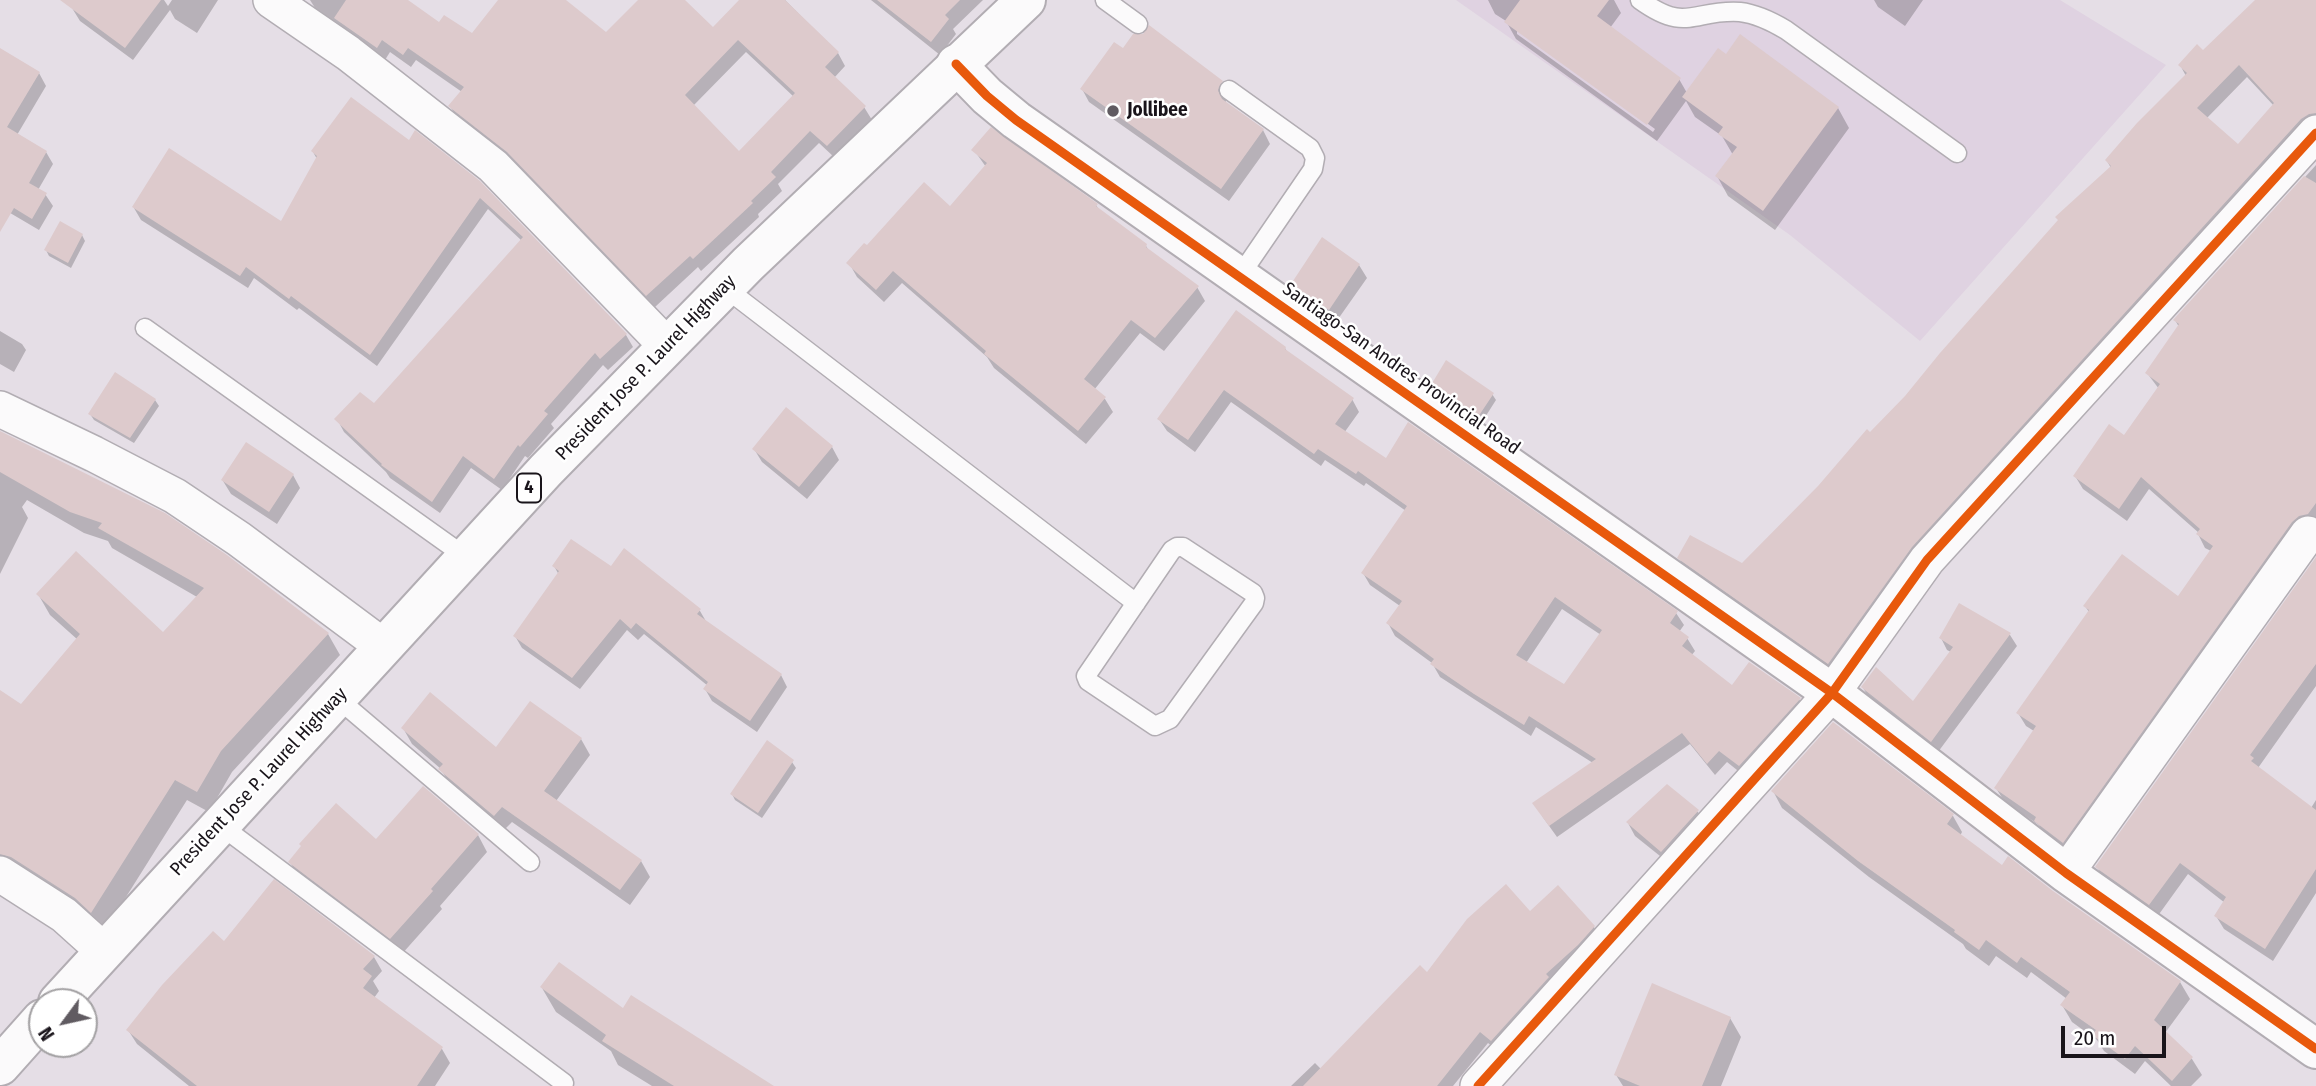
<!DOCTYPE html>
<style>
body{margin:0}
#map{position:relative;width:2316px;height:1086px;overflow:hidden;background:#e5dee6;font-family:"Fira Sans Condensed",sans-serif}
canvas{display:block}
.north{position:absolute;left:28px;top:988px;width:70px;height:70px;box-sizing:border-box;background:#fff;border:2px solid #a3a1a3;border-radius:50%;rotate:237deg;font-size:19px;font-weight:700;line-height:28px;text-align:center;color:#19141a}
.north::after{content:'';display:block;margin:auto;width:24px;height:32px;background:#605b61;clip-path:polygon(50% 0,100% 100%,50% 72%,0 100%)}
.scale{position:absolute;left:2061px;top:1026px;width:105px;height:32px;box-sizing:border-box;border:4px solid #19141a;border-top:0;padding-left:9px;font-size:21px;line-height:24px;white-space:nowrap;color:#19141a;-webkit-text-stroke:5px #fff;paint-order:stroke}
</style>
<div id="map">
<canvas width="2316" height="1086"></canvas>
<div class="north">N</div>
<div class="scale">20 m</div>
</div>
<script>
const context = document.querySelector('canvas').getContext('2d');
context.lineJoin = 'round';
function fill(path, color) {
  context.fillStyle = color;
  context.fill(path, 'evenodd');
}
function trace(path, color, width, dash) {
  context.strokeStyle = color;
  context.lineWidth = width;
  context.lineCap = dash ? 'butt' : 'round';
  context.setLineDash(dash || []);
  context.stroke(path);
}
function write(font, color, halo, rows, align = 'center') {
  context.font = font + ' "Fira Sans Condensed",sans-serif';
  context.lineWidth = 5;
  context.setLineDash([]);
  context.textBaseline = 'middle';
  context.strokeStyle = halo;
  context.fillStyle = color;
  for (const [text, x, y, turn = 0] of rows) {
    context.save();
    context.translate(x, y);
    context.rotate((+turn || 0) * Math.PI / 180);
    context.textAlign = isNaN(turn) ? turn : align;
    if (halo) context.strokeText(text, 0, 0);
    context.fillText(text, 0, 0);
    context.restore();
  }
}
fill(new Path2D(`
 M1456 0H2060L2166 65 1920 341 1790 235Z`), '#dfd2e1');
fill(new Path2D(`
 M78 0H164L168 6 172 0H218L197 33 175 19 170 10 133 60 80 21 72 8Z
 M310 0H405L440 25 472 36 500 0H563L606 35 640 0H683L650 95 742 0H785L838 53 845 66 834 78 864 107 872 120 835 158 819 143 778 184 782 191 758 214 759 217 701 271 698 267 655 307 517 165 458 119 450 106 462 92 416 60 411 67 390 52 385 60 315 8ZM746 52 794 97 739 154 693 106Z
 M871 0H983L953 29 956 34 940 55Z
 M1488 0H1614L1621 13 1610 28 1679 79 1687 93 1838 108 1849 128 1775 230 1728 196 1717 176 1733 155 1722 136 1695 117 1686 101 1657 141 1516 39 1506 21 1495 14ZM1517 29 1655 129 1653 132 1517 34Z
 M1874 0H1923L1905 26 1878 7Z
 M2258 0H2316V128L1836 676 1687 571 1679 558 1742 565 1906 397 2111 168 2107 161 2186 76 2180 65 2203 52ZM2247 77 2274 106 2238 147 2206 119Z
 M0 50 39 73 46 86 17 135 46 152 53 164 38 190 45 194 53 206 39 230 0 207Z
 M1221 82 1229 95 1225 103 1263 130 1270 144 1229 201 1089 102 1082 89Z
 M415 133 626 335 633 347 608 370 603 365 551 424 554 428 528 458 525 456 502 490 471 468 440 513 390 478 386 472 344 432 337 419 374 405 522 241 488 209 377 366 299 308 297 310 254 278 248 288 141 220 134 208 282 224 317 159 313 152 409 142Z
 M974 150 1096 205 1100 211 1146 246 1150 252 1197 287 1205 301 1164 351 1140 333 1094 390 1105 399 1113 412 1086 444 994 368 987 357 902 283 884 302 857 277 849 263 867 248 950 208 986 167Z
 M2316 165V527L2071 855 2044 834 2039 825 2004 801 1996 788 2034 731 2026 726 2018 713 2089 612 2085 606 2178 598 2211 551 2205 548 2198 534 2199 533 2149 489 2127 521 2083 489 2075 476 2125 437 2159 389 2147 373 2179 327 2175 320Z
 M82 235 85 241 71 268 49 256 46 250Z
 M1359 265 1367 278 1336 322 1300 297 1293 284Z
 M0 331 22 344 26 350 14 372 0 364Z
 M1285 348 1288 353 1352 399 1359 412 1344 433 1386 461 1676 613 1684 625 1679 632 1687 638 1695 651 1691 656 1732 687 1799 699 1806 711 1747 778 1727 762 1715 775 1690 744 1557 837 1542 816 1593 763 1536 727 1531 736 1440 677 1432 663 1395 636 1388 623 1400 606 1370 585 1363 573 1406 511 1366 483 1364 486 1325 460 1321 466 1231 402 1195 452 1167 431 1159 419ZM1562 609 1601 635 1564 687 1526 663Z
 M115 375 155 400 159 406 134 443 94 420 90 414Z
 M1433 385 1492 394 1496 400 1482 422 1437 391Z
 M0 433 226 557 328 634 340 655 232 772 209 812 187 800 104 932 0 873V692L21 706 78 640 50 615 38 594 163 634 197 597 112 548 108 541 84 533 27 500 22 507 28 518 0 574Z
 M832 447 839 460 807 499 762 462 754 449Z
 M293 475 300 488 277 524 231 494 223 481Z
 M624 551 700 611 707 623 781 675 787 687 757 732 712 701 705 689 708 686 644 634 638 640 627 630 580 689 522 648 515 636 559 575 554 566 611 568Z
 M2316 560V686L2258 768 2311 808 2316 800V893L2273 961 2224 929 2216 916 2225 903 2188 874 2157 917 2105 880 2097 867Z
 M1959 605 2010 635 2017 646 1938 752 1870 699 1863 688 1913 703 1951 652 1947 650 1941 638Z
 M403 728 496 750 581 739 590 755 556 801 641 861 650 877 630 905 512 822 503 831 450 785 441 769 412 744Z
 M792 762 796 768 762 818 735 800 732 794Z
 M1667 786 1698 812 1705 825 1670 864 1635 836 1628 823Z
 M1773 791 1953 816 1962 832 1960 836 2003 867 2052 892 2180 982 2190 999 2165 1033 2192 1059 2202 1075 2191 1086H2171L2145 1061 2135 1074 2104 1051 2097 1040 2072 1022 2062 1005 2067 999 2031 972 2027 978 1996 956 1989 966 1966 949 1963 944 1869 877 1782 808Z
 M478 835 487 852 440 906 442 909 401 955 300 879 290 862 377 842Z
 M1530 914 1594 927 1600 939 1499 1052 1488 1043 1453 1086H1291L1315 1063 1322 1070 1427 975Z
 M224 944 374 957 382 971 373 981 379 991 374 998 442 1049 450 1063 435 1086H189L137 1044 128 1030Z
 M542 988 623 1011 771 1086H652L618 1065 611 1051 556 1012Z
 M1730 1018 1741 1037 1721 1086H1623L1616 1075Z`), '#0003');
fill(new Path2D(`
 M60 0H161L125 48Z
 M346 0H408L439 22 444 15 472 33 498 0H566L606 32 638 0H685L713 27 739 0H785L839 52 825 67 866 106 827 146 810 131 771 172 776 177 751 201 753 203 693 259 690 256 646 296 507 152 448 106 464 87 408 48 403 55 382 40 377 48 334 18ZM738 40 795 93 739 151 685 95Z
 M877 0H960L945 15 949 19 931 42Z
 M1520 0H1609L1597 16 1681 78 1647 125 1504 22Z
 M2255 0H2316V113L2309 114 2301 119 1912 547 1828 664 1677 558 1690 535 1742 563 1818 486 1867 429 1870 432 1905 396 1940 353 2058 220 2055 217 2111 166 2105 160 2137 123 2187 73 2178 65 2197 44 2203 50ZM2239 65 2274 103 2238 144 2197 108Z
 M1149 25 1223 81 1218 90 1222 99 1264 129 1221 189 1080 89 1114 42 1123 48 1133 34H1143Z
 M1740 34 1839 107 1763 211 1715 176 1737 147 1718 134 1723 127 1682 97 1718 48 1726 54Z
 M0 48 40 72 7 127 47 151 29 183 47 193 32 219 14 208 0 232Z
 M351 97 409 140 415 130 480 181 627 334 600 359 595 353 544 411 548 414 520 447 518 445 494 479 463 456 432 502 381 465 382 464 334 419 360 392 374 403 523 237 480 198 370 355 291 296 289 299 246 267 240 276 132 207 169 148 281 221 317 156 311 151Z
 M991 127 1098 204 1096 206 1147 244 1146 247 1199 286 1155 338 1131 320 1084 379 1106 397 1078 431 984 354 986 351 893 271 876 290 846 263 864 243 867 245 924 182 950 206 987 163 971 150Z
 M2304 176 2316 183V503L2308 514 2299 516 2292 522 2063 843 2034 821 2036 817 1994 788 2036 726 2016 713 2089 610 2083 606 2122 554 2178 596 2213 546 2196 534 2200 529 2141 477 2119 509 2073 476 2109 424 2124 435 2160 384 2145 373 2179 324 2173 320Z
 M60 221 83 234 68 263 44 250Z
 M1322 237 1360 264 1329 310 1291 284Z
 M1236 310 1286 347 1285 349 1354 398 1335 424 1386 458 1408 422 1678 611 1670 623 1689 637 1682 646 1732 685 1749 662 1801 698 1739 766 1719 751 1707 764 1682 733 1549 826 1532 803 1596 759 1529 716 1524 725 1474 694 1430 664 1434 659 1386 623 1402 601 1361 573 1407 506 1358 471 1356 474 1318 449 1314 454 1224 390 1188 440 1157 419ZM1555 597 1602 630 1564 684 1516 655Z
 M1446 360 1494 393 1478 417 1431 385Z
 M115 372 156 399 130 438 88 414Z
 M786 407 833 446 799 487 752 449Z
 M0 431 165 513 227 555 329 633 221 751 197 792 175 780 91 913 75 898 11 857 0 854V690L21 704 80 634 36 594 76 551 163 632 204 588 98 528 102 523 70 512 0 472Z
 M246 442 294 474 269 512 221 480Z
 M571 539 611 566 624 548 701 609 697 614 782 674 750 721 703 689 708 682 636 623 631 629 620 619 572 678 513 636 559 571 552 566Z
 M2316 557V664L2250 755 2254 758 2251 761 2316 810V869L2265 949 2214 916 2226 897 2180 863 2149 905 2095 867Z
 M1959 603 2011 633 1931 742 1861 687 1876 667 1913 701 1953 647 1939 638Z
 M430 692 496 747 530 701 582 738 544 791 642 860 620 890 502 807 494 816 438 769 443 764 401 728Z
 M1833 722 1954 814 1947 824 2002 865 2008 856 2053 891 2181 981 2154 1020 2193 1057 2172 1081 2135 1046 2125 1059 2092 1035 2096 1030 2060 1005 2070 992 2021 957 2017 963 1986 940 1979 950 1954 932 1955 930 1858 861 1771 791Z
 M767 740 794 760 758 813 730 794Z
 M1667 784 1699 810 1661 852 1626 822Z
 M423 786 479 834 431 889 433 891 390 939 288 862 301 846 299 844 336 803 376 839Z
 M274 879 375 956 363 969 372 976 363 988 443 1047 417 1086H197L126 1030 162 985 213 931 224 941Z
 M1506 884 1530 911 1558 885 1595 926 1578 945 1546 974 1549 977 1491 1041 1480 1032 1437 1086H1303L1420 965 1427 972 1467 919Z
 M559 962 623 1008 631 995 774 1086H674L602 1041 606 1035 540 987Z
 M1652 983 1731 1017 1702 1086H1640L1614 1075Z`), '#ddcacc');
const service = new Path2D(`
 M1105 0 1138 24
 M1640 0C1687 34 1693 9 1740 12 1757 14 1771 21 1786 30L1957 153
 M1229 90 1310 148 1315 158 1313 169 1239 277
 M724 287 1136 603
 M145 328 466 557
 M1177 547H1183L1253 593 1255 598 1254 603 1170 719 1155 726 1088 681 1086 676 1172 550Z
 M337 698 530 862
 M220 825 564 1083`);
const minor = new Path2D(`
 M271 0 348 53 493 166 667 346
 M0 409 94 454 175 496 239 539 384 647
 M2066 873 2308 534
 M0 874 64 915 104 951
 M1478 1086 1832 693 1927 560 2316 133`);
const tertiary = new Path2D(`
 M956 64 987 96 1016 120 1832 693 2066 873 2316 1049`);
const trunk = new Path2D(`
 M58 1002 546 470 748 264 1026 0
 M0 1066 42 1019`);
trace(service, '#b2adb3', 21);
trace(minor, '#b2adb3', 38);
trace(tertiary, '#b2adb3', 42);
trace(trunk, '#b2adb3', 42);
trace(service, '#fbfafb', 18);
trace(minor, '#fbfafb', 35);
trace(tertiary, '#fbfafb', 38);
trace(trunk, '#fbfafb', 38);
trace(new Path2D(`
 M956 64 987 96 1016 120 1832 693 2066 873 2316 1049
 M1478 1086 1832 693 1927 560 2316 133`), '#e8590c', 9);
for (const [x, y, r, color] of [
 [1113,111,7,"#605b61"]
]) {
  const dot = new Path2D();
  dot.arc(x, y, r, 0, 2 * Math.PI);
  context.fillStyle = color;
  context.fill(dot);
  trace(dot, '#fff', 2.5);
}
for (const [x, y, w] of [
 [529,488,24]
]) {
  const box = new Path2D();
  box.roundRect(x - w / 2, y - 14.5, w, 29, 5);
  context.fillStyle = '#fff';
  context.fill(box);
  trace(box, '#19141a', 2);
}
write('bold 18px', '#19141a', null, [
 ["4",529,488]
]);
write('bold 19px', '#19141a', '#fff', [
 ["Jollibee",1127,111]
], 'left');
write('19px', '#19141a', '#fff', [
 ["President Jose P. Laurel Highway",646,368,-46],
 ["Santiago-San Andres Provincial Road",1401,369,35],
 ["President Jose P. Laurel Highway",259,782,-47]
]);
</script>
